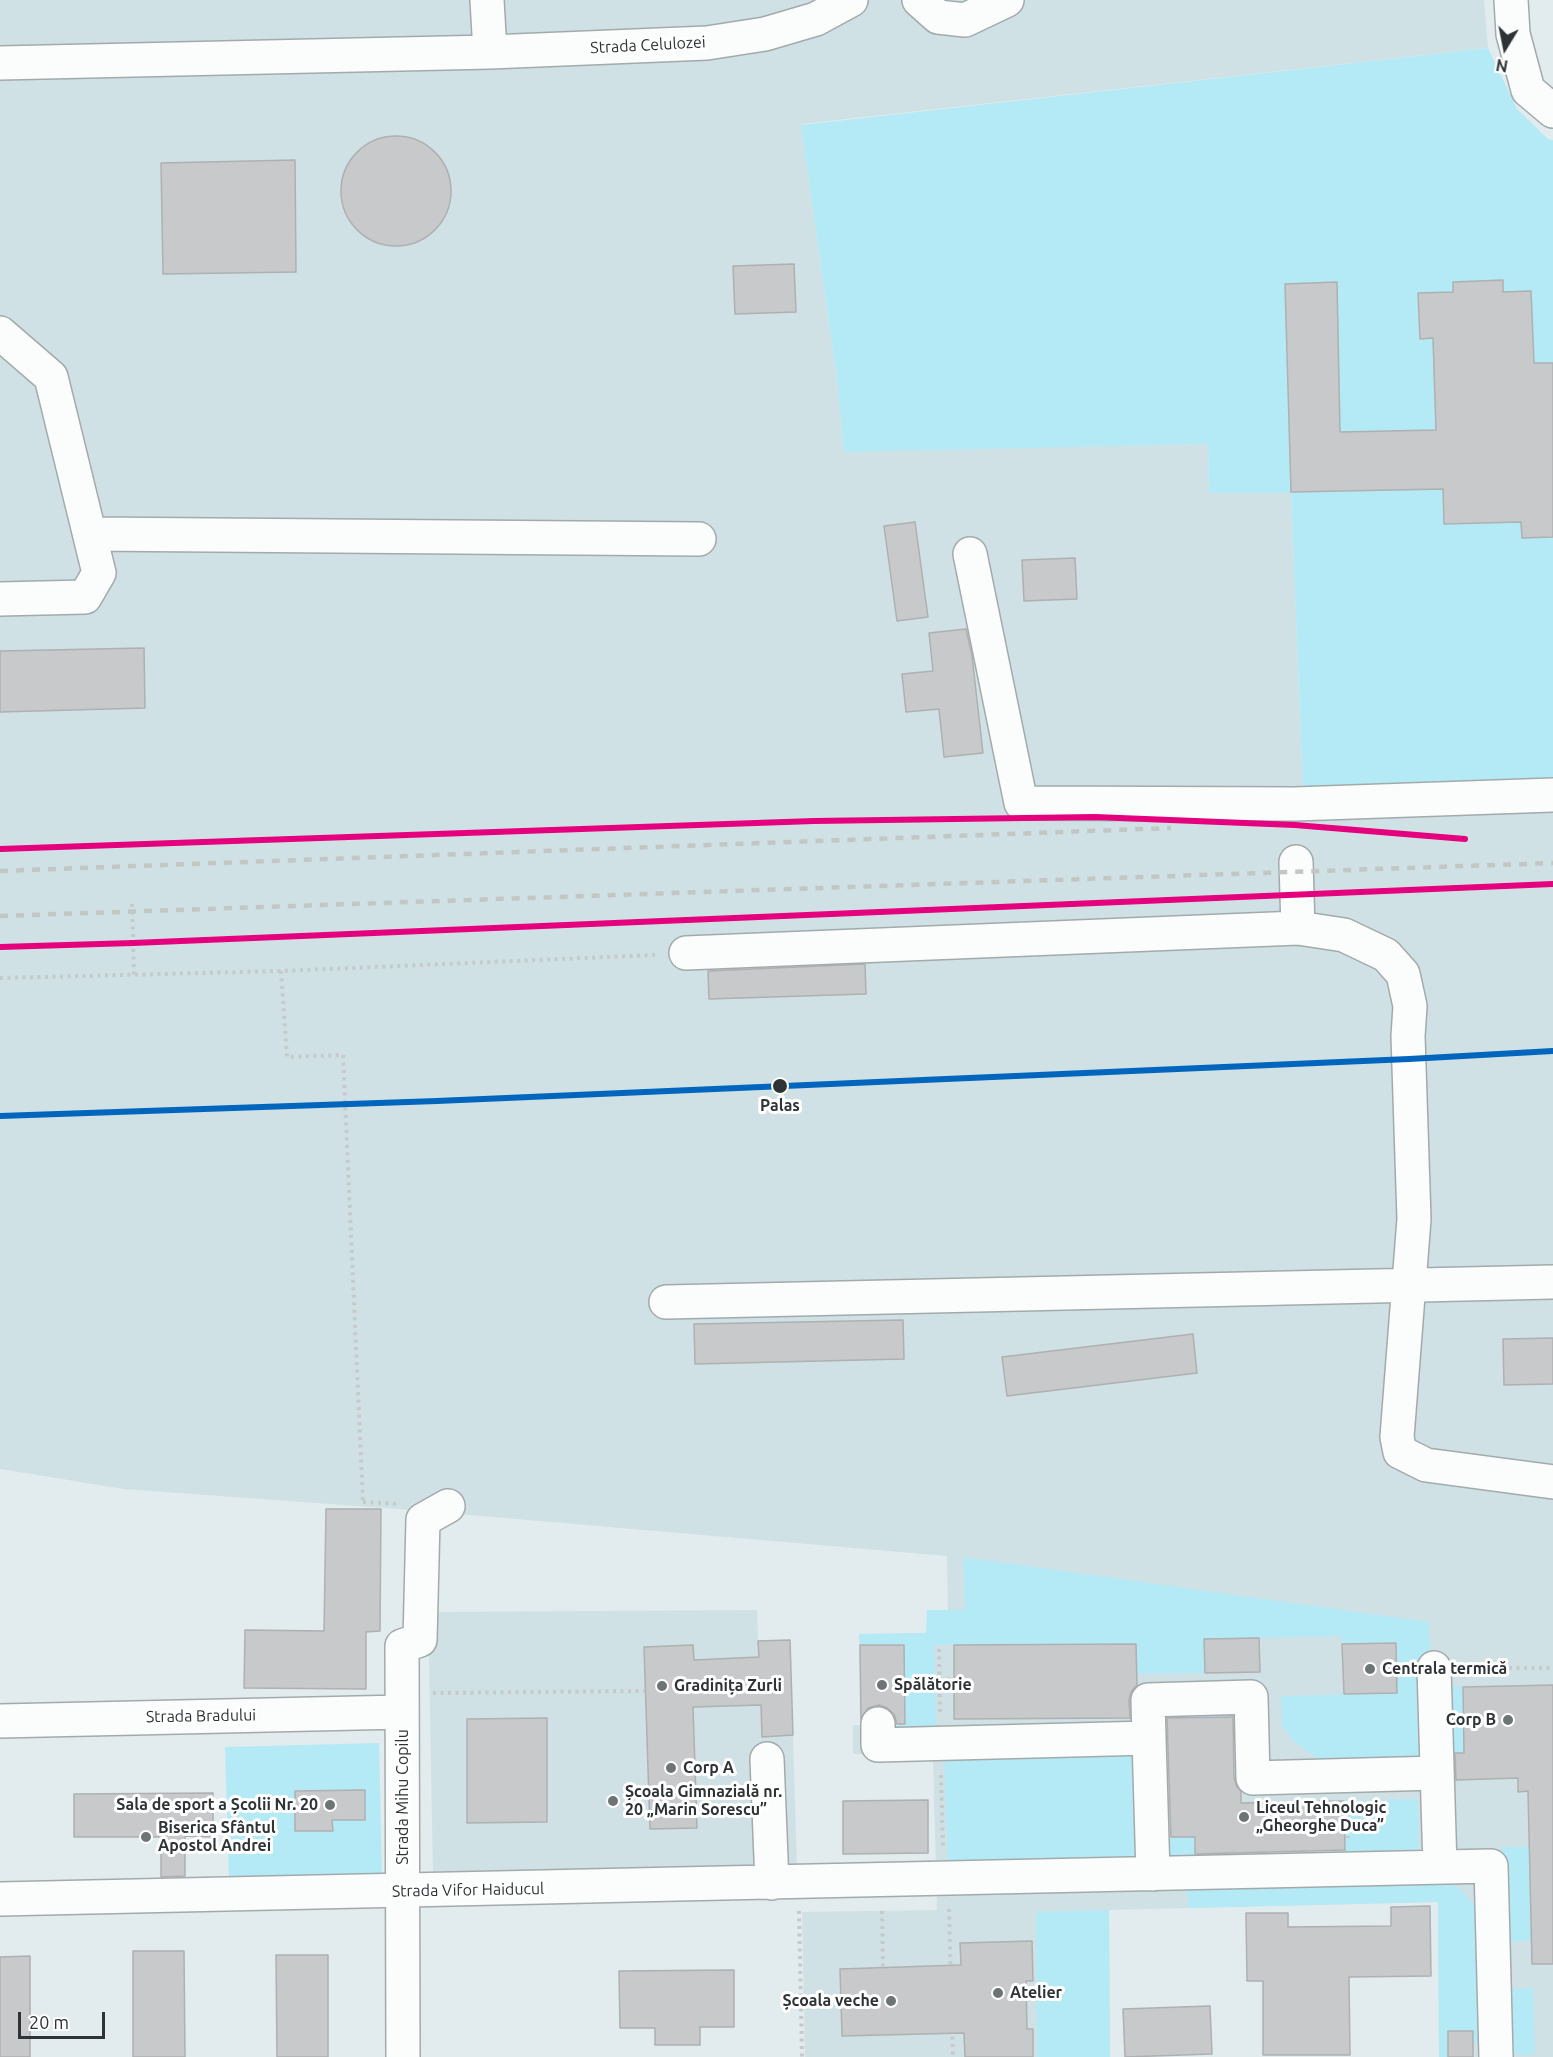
<!DOCTYPE html>
<meta charset="utf-8">
<style>
body{margin:0}
#map{position:relative;width:1553px;height:2057px;overflow:hidden;background:#e2ebed;font-family:Ubuntu,sans-serif}
canvas{display:block}
.north{position:absolute;left:1475px;top:18px;width:60px;height:60px;-webkit-text-stroke:4px #fff;paint-order:stroke;rotate:190deg;font-size:16px;font-weight:700;line-height:24px;text-align:center;color:#2e3435}
.north::after{content:'';display:block;margin:auto;width:21px;height:27px;background:#2e3435;clip-path:polygon(50% 0,100% 100%,50% 72%,0 100%)}
.scale{position:absolute;left:18px;top:2012px;width:87px;height:27px;box-sizing:border-box;border:3px solid #2e3435;border-top:0;padding-left:8px;font-size:18px;line-height:21px;white-space:nowrap;color:#2e3435;-webkit-text-stroke:4px #fff;paint-order:stroke}
</style>
<div id="map">
<canvas width="1553" height="2057"></canvas>
<div class="north">N</div>
<div class="scale">20 m</div>
</div>
<script>
const context = document.querySelector('canvas').getContext('2d');
context.lineJoin = 'round';
function fill(path, color) {
  context.fillStyle = color;
  context.fill(path, 'evenodd');
}
function trace(path, color, width, dash) {
  context.strokeStyle = color;
  context.lineWidth = width;
  context.lineCap = dash ? 'butt' : 'round';
  context.setLineDash(dash || []);
  context.stroke(path);
}
function write(font, color, halo, rows, align = 'center') {
  context.font = font + ' Ubuntu,sans-serif';
  context.lineWidth = 6;
  context.setLineDash([]);
  context.textBaseline = 'middle';
  context.strokeStyle = halo;
  context.fillStyle = color;
  for (const [text, x, y, turn = 0] of rows) {
    context.save();
    context.translate(x, y);
    context.rotate((+turn || 0) * Math.PI / 180);
    context.textAlign = isNaN(turn) ? turn : align;
    if (halo) context.strokeText(text, 0, 0);
    context.fillText(text, 0, 0);
    context.restore();
  }
}
fill(new Path2D(`
 M0 0H1484L1488 48 801 124 837 380 844 451 1208 444 1209 493 1291 492 1303 790 1553 783V2057H1439L1438 1902 1109 1910 1110 2057H805L802 1912 937 1910 933 1754H853V1725H860L859 1634 927 1633V1610H948L947 1556 412 1510 124 1489 0 1469Z
 M757 1610 758 1641 790 1640 797 1867 433 1874 429 1654 436 1612Z`), '#cfe1e4');
fill(new Path2D(`
 M1488 48 1517 109 1548 139 1553 140V781L1303 790 1291 493H1209L1208 444 844 452 837 380 801 125Z
 M963 1557 1429 1622 1433 1765 1346 1767 1319 1760 1293 1741 1282 1726 1281 1696 1397 1693 1396 1643 1342 1644V1636L1205 1639V1673L1137 1674 1136 1644 934 1645 937 1737 888 1738V1724L905 1723 904 1646 860 1645 859 1634 926 1633 927 1610H965Z
 M1452 1687H1463L1464 1753H1453Z
 M1239 1702V1717L1166 1718 1169 1837H1195V1860L1160 1861 1156 1703Z
 M379 1743 382 1876 229 1879 225 1747ZM365 1790V1820H332V1831H295V1791Z
 M1140 1751 1144 1862 948 1867 944 1756Z
 M1418 1799 1419 1862 1346 1864 1344 1801Z
 M1502 1847H1530L1532 1941H1501L1499 1854Z
 M1442 1883 1451 1884 1460 1889 1478 1909 1486 2043H1473L1472 2031H1448V2057H1439L1438 1902 1188 1908V1889Z
 M1109 1910 1110 2057H1037L1036 1912Z
 M1533 1988 1535 2054 1504 2055 1502 1989Z`), '#b4eaf6');
const building = new Path2D(`
 M341 191a55 55 0 1 1 110 0a55 55 0 1 1-110 0Z
 M295 160 296 272 163 274 161 163Z
 M794 264 796 312 735 314 733 266Z
 M1503 280V292L1531 291 1534 363H1553V537L1522 538 1521 522 1444 524 1443 489 1291 492 1285 284 1337 282 1340 432 1436 430 1433 338 1420 339 1418 293 1453 292V282Z
 M915 522 928 617 897 621 884 526Z
 M1075 558 1077 599 1024 601 1022 560Z
 M966 629 972 656 983 753 944 757 939 709 906 712 902 674 933 671 929 633Z
 M144 648 145 708 0 712V651Z
 M865 964 866 994 709 999 708 971Z
 M903 1320 904 1359 695 1364 694 1324Z
 M1193 1334 1197 1373 1007 1396 1002 1357Z
 M1553 1338V1384L1504 1385 1503 1339Z
 M326 1509H381L380 1631 366 1632V1689L244 1688 245 1630 324 1631Z
 M1259 1638 1260 1672 1205 1673 1204 1639Z
 M790 1640 793 1735 762 1737 761 1705 693 1707 697 1828 650 1829 644 1647 693 1645 694 1660 759 1657 758 1641Z
 M1396 1643 1397 1693 1344 1694 1342 1644Z
 M1136 1644 1137 1685 1131 1692 1129 1700 1130 1718 954 1719V1645Z
 M860 1645H904L905 1724H897L894 1714 887 1708 879 1705 868 1708 861 1719Z
 M1553 1685V1964H1532L1528 1791 1518 1792V1778L1456 1780 1455 1753H1464L1463 1687Z
 M1233 1717 1234 1778 1237 1787 1241 1791V1803L1344 1801 1345 1850 1195 1854V1837H1171L1167 1718Z
 M547 1718V1822L467 1823V1719Z
 M365 1790V1820H332L333 1831H295V1791Z
 M213 1793V1837L185 1836V1876L161 1877V1837H74V1794Z
 M928 1800V1853L843 1854V1801Z
 M1430 1906 1431 1976 1349 1977 1350 2055H1263V1981H1247L1246 1913H1288V1927L1391 1926V1907Z
 M1032 1941 1033 1981H1026L1027 2029H1033V2057H965L964 2033 842 2036 840 1969 961 1965 960 1943Z
 M133 1951H184L185 2057H133Z
 M276 1955H328V2057H277Z
 M30 1956V2057H0V1957Z
 M734 1970V2027H700V2045H655V2028H620L619 1971Z
 M1210 2006 1212 2054 1125 2057 1123 2009Z
 M1448 2031H1473V2057H1448Z`);
fill(building, '#c7c9ca');
trace(building, '#aeb0b2', 1.5);
const minor = new Path2D(`
 M487 0 490 52 707 43 765 34 816 19 851 0
 M919 0 938 17 965 20 1007 0
 M1511 0 1513 34 1528 90 1553 111
 M0 63 490 52
 M0 333 51 377 99 573 85 597 0 599
 M90 534 699 539
 M970 554 1021 803 1295 804 1553 795
 M1296 862 1298 928
 M686 953 1298 928 1344 935 1386 955 1403 974 1410 1006 1408 1036 1414 1219 1397 1437 1400 1452 1426 1465 1553 1482
 M666 1302 1553 1282
 M1434 1668 1440 1867
 M0 1721 402 1712
 M878 1724V1745L1149 1738 1153 1874
 M1149 1738 1148 1700 1251 1697 1253 1778 1437 1773
 M767 1759 772 1883
 M0 1899 1491 1866 1496 2057
 M403 2057 402 1646 420 1640 423 1520 448 1506`);
trace(minor, '#a3aaab', 36);
trace(new Path2D(`
 M132 904 134 975
 M281 971 287 1057 343 1055
 M0 978 281 971 655 955
 M363 1502 399 1504
 M939 1649 940 1713
 M1464 1668H1553
 M939 1679H954
 M433 1693 645 1691
 M941 1775 943 1848
 M1347 1806 1348 1838
 M949 1909 953 2057
 M799 1911 802 2057
 M882 1911 883 1968
 M951 2005 970 2004`), '#c6caca', 4, [3, 4.5]);
trace(minor, '#fbfcfc', 33);
trace(new Path2D(`
 M0 849 814 821 1095 817 1295 825 1465 839
 M0 871 1171 828
 M0 916 1553 863
 M0 1116 437 1101 1409 1059 1553 1051`), '#c3c6c6', 4.5, [8, 8]);
trace(new Path2D(`
 M343 1055 363 1502`), '#c6caca', 4, [3, 4.5]);
trace(new Path2D(`
 M0 1116 437 1101 1409 1059 1553 1051`), '#0065bd', 6);
trace(new Path2D(`
 M0 849 814 821 1095 817 1295 825 1465 839
 M0 947 133 943 1553 884`), '#e5007d', 6);
for (const [x, y, r, color] of [
 [780,1086,8,"#2e3435"],
 [1370,1669,6,"#6d7475"],
 [882,1685,6,"#6d7475"],
 [662,1686,6,"#6d7475"],
 [1508,1720,6,"#6d7475"],
 [671,1768,6,"#6d7475"],
 [613,1801,6,"#6d7475"],
 [330,1805,6,"#6d7475"],
 [1244,1817,6,"#6d7475"],
 [146,1837,6,"#6d7475"],
 [998,1993,6,"#6d7475"],
 [891,2001,6,"#6d7475"]
]) {
  const dot = new Path2D();
  dot.arc(x, y, r, 0, 2 * Math.PI);
  context.fillStyle = color;
  context.fill(dot);
  trace(dot, '#fff', 2);
}
write('16px', '#2e3435', '#fff', [
 ["Strada Celulozei",648,45,-3],
 ["Strada Bradului",201,1716,-1],
 ["Strada Mihu Copilu",403,1797,-90],
 ["Strada Vifor Haiducul",468,1890,-1]
]);
write('bold 16px', '#2e3435', '#fff', [
 ["Palas",780,1106]
]);
write('bold 16px', '#2e3435', '#fff', [
 ["Centrala termică",1382,1669],
 ["Spălătorie",894,1685],
 ["Gradinița Zurli",674,1686],
 ["Corp B",1496,1720,"right"],
 ["Corp A",683,1768],
 ["Școala Gimnazială nr.",625,1792],
 ["20 „Marin Sorescu”",625,1810],
 ["Sala de sport a Școlii Nr. 20",318,1805,"right"],
 ["Liceul Tehnologic",1256,1808],
 ["„Gheorghe Duca”",1256,1826],
 ["Biserica Sfântul",158,1828],
 ["Apostol Andrei",158,1846],
 ["Atelier",1010,1993],
 ["Școala veche",879,2001,"right"]
], 'left');
</script>
